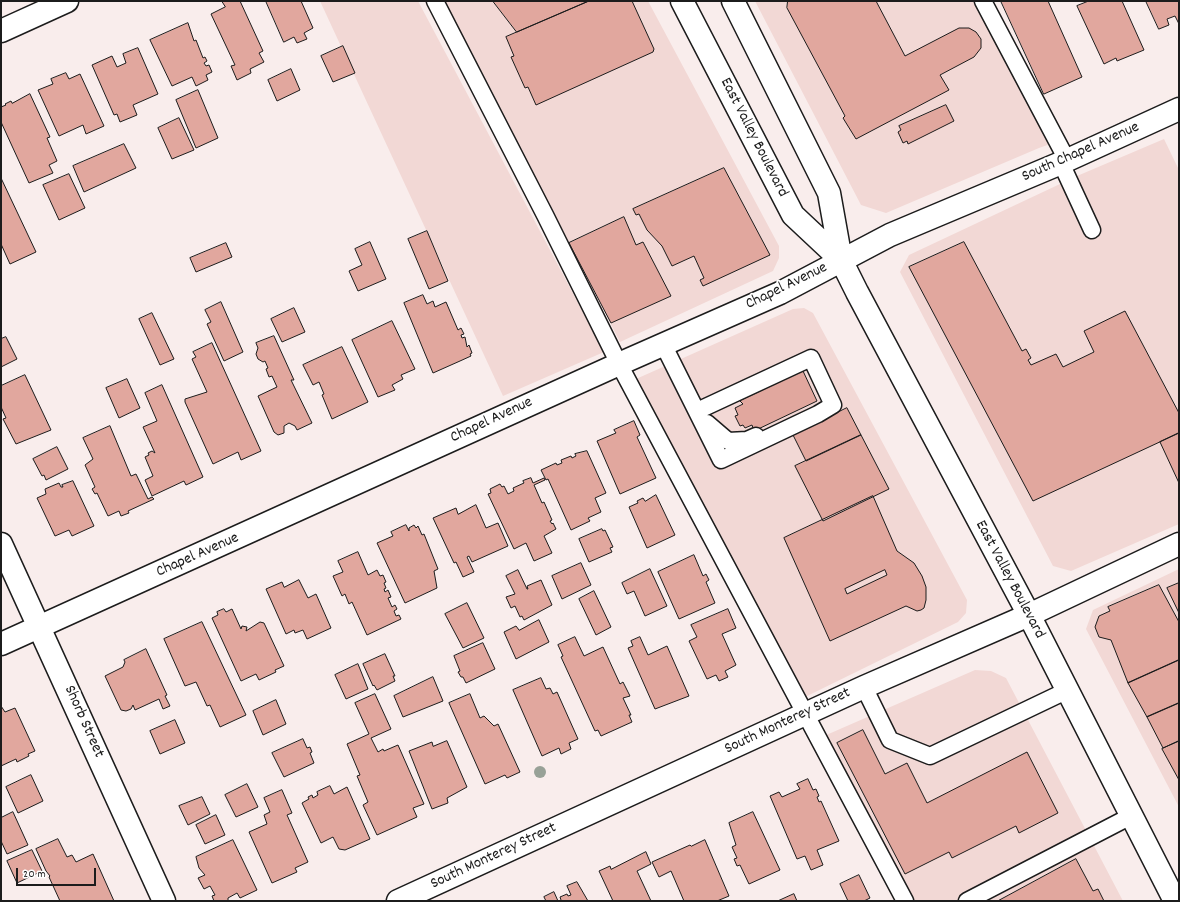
<!DOCTYPE html>
<style>
body{margin:0}
#map{position:relative;width:1180px;height:902px;overflow:hidden;background:#f9edec;font-family:Dekko,sans-serif}
canvas{display:block}
.frame{position:absolute;inset:0;border:2px solid #1c1c1c;pointer-events:none}
.scale{position:absolute;left:16px;top:868px;width:80px;height:18px;box-sizing:border-box;border:2px solid #1c1c1c;border-top:0;padding-left:5px;font-size:12px;line-height:14px;white-space:nowrap;color:#1c1c1c;-webkit-text-stroke:3px #fff;paint-order:stroke}
</style>
<div id="map">
<canvas width="1180" height="902"></canvas>
<div class="frame"></div>
<div class="scale">20 m</div>
</div>
<script>
const context = document.querySelector('canvas').getContext('2d');
context.lineJoin = 'round';
function fill(path, color) {
  context.fillStyle = color;
  context.fill(path, 'evenodd');
}
function trace(path, color, width, dash) {
  context.strokeStyle = color;
  context.lineWidth = width;
  context.lineCap = dash ? 'butt' : 'round';
  context.setLineDash(dash || []);
  context.stroke(path);
}
function write(font, color, halo, rows, align = 'center') {
  context.font = font + ' Dekko,sans-serif';
  context.lineWidth = 3.5;
  context.setLineDash([]);
  context.textBaseline = 'middle';
  context.strokeStyle = halo;
  context.fillStyle = color;
  for (const [text, x, y, turn = 0] of rows) {
    context.save();
    context.translate(x, y);
    context.rotate((+turn || 0) * Math.PI / 180);
    context.textAlign = isNaN(turn) ? turn : align;
    if (halo) context.strokeText(text, 0, 0);
    context.fillText(text, 0, 0);
    context.restore();
  }
}
fill(new Path2D(`
 M320 1H418L604 352 503 396Z
 M445 1H648L779 246V258L773 271 620 342Z
 M755 1H974L1053 143 1039 148 886 213 861 205Z
 M1164 139 1179 170V524L1071 571 1053 566 900 272 909 255 1077 176Z
 M804 308 813 313 967 600 966 613 958 622 803 698 636 379 793 309Z
 M1179 569V807L1086 629 1093 610Z
 M975 670 991 671 1006 678 1123 901H911L824 736Z`), '#f2d8d5');
const building = new Path2D(`
 M222 1H240L263 51 259 53 264 62 250 69 251 73 237 80 231 66 235 65 211 14 225 7Z
 M266 1H301L313 28 304 33 307 39 297 43 294 37 284 42Z
 M493 1H589L517 32Z
 M589 1H632L654 49 653 52 536 105 528 87 525 88 511 57 514 56 506 37Z
 M788 1H876L905 56 959 28H969L976 32 981 39V48L974 57 940 75 949 90 856 139 843 118 845 116 787 8Z
 M1001 1H1048L1082 77 1044 94Z
 M1089 1H1122L1144 50 1117 61 1116 58 1104 64 1077 6Z
 M1146 1H1179V24L1175 16 1167 19 1169 25 1159 29Z
 M188 23 194 41 196 40 203 58 205 57 207 61 204 63 206 66 209 65 212 72 206 75 208 80 196 86 192 77 172 86 150 40Z
 M343 46 355 73 333 82 321 56Z
 M138 48 158 94 133 105 137 115 120 122 117 114 114 115 92 65 112 56 117 67 126 63 123 54Z
 M291 69 300 90 277 101 268 80Z
 M66 73 69 79 80 74 104 126 86 134 83 125 59 136 38 90 53 84 51 79Z
 M198 90 218 138 196 148 176 100Z
 M30 94 50 137 47 138 57 161 49 165 53 173 29 183 1 122V107L6 105 5 104 11 101 12 103Z
 M946 105 954 121 908 144 907 141 903 143 898 132 901 130 899 126Z
 M179 118 194 150 172 159 158 128Z
 M124 144 136 168 84 192 73 166Z
 M724 168 770 255 703 286 700 280 704 278 694 256 672 266 662 246 647 230 639 214 636 215 633 209Z
 M69 174 85 208 59 220 43 185Z
 M1 178 36 252 10 264 1 244Z
 M624 217 636 245 643 242 671 296 611 323 569 243Z
 M427 231 448 281 429 289 408 239Z
 M370 242 386 279 358 291 349 271 362 265 355 249Z
 M964 242 1022 351 1026 349 1031 358 1028 360 1031 365 1056 354 1063 367 1094 352 1084 331 1125 311 1179 413V433L1033 501 909 267Z
 M226 243 232 257 196 272 190 258Z
 M423 295 427 304 433 301 435 307 446 302 458 330 461 328 464 334 461 335 462 338 465 337 467 347 469 345 472 353 470 354 471 356 460 361 433 373 404 303Z
 M221 302 243 352 224 361 207 324 211 322 205 310Z
 M294 308 305 332 282 342 271 319Z
 M152 313 174 359 160 365 139 319Z
 M392 321 415 369 401 375 403 379 392 385 395 390 378 397 352 340Z
 M274 336 294 380H291L312 423 297 430 295 426 289 423 284 426V433L278 435 274 432 258 396 277 387 272 376 269 377 266 369 268 368 265 361 263 362 258 359 256 354 258 348 256 343Z
 M6 337 17 359 1 367V339Z
 M212 343 261 451 241 460 238 452 213 464 185 402V399L207 392 192 359 196 357 193 352Z
 M342 347 368 402 332 419 322 395 324 394 319 382 313 385 303 365Z
 M803 371 817 401 754 431 752 425 745 428 743 425 740 426 735 416 738 415 735 408 743 404 740 401Z
 M25 375 51 430 16 444 3 419 6 418 1 407V386Z
 M127 379 140 408 119 418 106 388Z
 M162 385 203 477 186 485 184 481 152 496 145 480 153 476 145 457 149 455 148 453 152 451 155 453 143 427 157 421 145 393Z
 M847 408 861 435 806 461 793 435Z
 M634 421 640 435 637 437 656 478 620 494 597 441 616 433 614 430Z
 M110 426 131 476 136 474 148 499 152 497 154 499 128 511 129 513 121 516 119 511 108 516 97 493 95 494 92 489 95 487 85 465 93 459 83 438Z
 M1179 433V483L1160 442Z
 M861 435 889 489 823 521 795 466Z
 M57 447 68 469 46 480 44 475 42 476 33 459Z
 M587 451 606 493 595 498 601 512 588 518 590 521 571 530 548 479 546 480 541 470 556 463 557 465 562 463 561 460 571 456 572 458 576 456 575 454Z
 M531 478 533 483 544 478 545 480 534 485 542 503 544 502 552 520 550 521 552 524 553 523 556 529 544 536 552 553 534 561 526 543 514 549 488 494 491 493 490 489 500 484 502 487 504 486 508 494 514 491 513 488 524 483 523 481Z
 M73 481 94 526 72 536 69 530 55 536 37 498 46 494 45 489 59 483 61 487H63L62 485Z
 M656 495 675 535 647 548 629 507 638 503 637 501 643 498 645 501Z
 M873 496 897 551 914 563 922 576 926 587V600L924 608 921 610 917 611 906 606 830 641 784 538ZM885 570 887 575 847 594 845 589Z
 M476 505 486 528 498 523 508 546 472 562 469 556 467 557 474 572 463 577 456 562 454 563 433 518 456 508 458 514Z
 M406 525 409 531V528L414 525 416 528 418 526 422 535 424 534 438 569 434 571 437 588 405 603 377 543 393 536 391 532Z
 M602 529 603 531 605 530 613 547 610 548 612 552 589 562 579 539Z
 M358 552 368 575 377 570 380 576 383 575 386 582 384 583 386 588 384 589 385 592 388 590 391 597 388 598 392 607 395 605 397 609 394 611 396 616 399 615 401 619 367 635 352 602 349 604 345 594 342 596 333 576 343 572 338 561Z
 M694 555 703 576 706 574 709 580 706 582 715 603 679 619 658 572Z
 M581 563 591 585 562 599 552 576Z
 M650 569 667 606 645 616 634 591 627 594 622 583Z
 M518 570 527 589H528L527 586 541 580 552 605 524 620 522 616 520 617 515 606 511 608 506 597 515 594 506 576Z
 M299 580 308 598 316 594 331 628 307 639 303 630 295 633 294 630 286 634 266 589 282 582 284 587Z
 M1179 583V613L1167 588Z
 M1159 585 1179 622V660L1128 683 1111 640 1099 637 1095 627 1099 616 1110 611 1108 607Z
 M594 591 611 627 596 635 579 599Z
 M467 603 484 638 463 648 445 614Z
 M224 609 226 612 232 609 241 629 242 626 247 627 246 631 260 622 264 623 284 666 275 670 276 672 259 680 256 674 241 681 212 618 218 615 217 612Z
 M728 609 736 628 722 634 736 665 725 671 728 677 719 681 716 675 707 679 689 641 697 637 691 625Z
 M539 620 549 642 516 659 504 632 516 626 519 630Z
 M202 622 246 715 220 727 210 705 207 706 196 682 185 686 164 639Z
 M575 637 584 656 603 647 620 684 623 682 630 696 623 698 631 715H629L632 722 601 736 598 730 595 731 561 657 563 656 558 645Z
 M640 637 648 655 667 646 689 696 655 709 628 648 633 646 631 641Z
 M483 643 495 669 466 683 463 677H461L458 672 460 671 454 656Z
 M146 649 167 695 165 696 170 706 163 709 159 699 135 710 133 705 131 709 126 711 121 710 105 676 123 667 125 662 124 660Z
 M385 654 395 676H393L395 681 377 690 374 685 373 686 363 664Z
 M1179 660V703L1147 717 1128 683Z
 M358 664 368 689 346 699 335 675Z
 M433 677 443 701 403 717 394 696Z
 M541 678 546 689 550 688 553 694 557 692 578 739 569 743 571 749 561 754 559 748 542 756 513 690Z
 M375 694 391 729 371 738 378 752 383 749 384 751 398 745 424 804 413 808 417 817 377 835 363 805 368 802 357 776 360 775 347 744 369 734 355 703Z
 M470 694 480 718 484 716 494 726 498 724 520 772 507 778 505 775 485 784 449 703Z
 M276 700 286 724 263 735 253 711Z
 M1179 703V741L1163 748 1147 717Z
 M1 706 5 712 15 708 35 751 28 754 29 756 17 762 16 759 1 766Z
 M175 720 185 743 160 754 150 731Z
 M863 730 885 774 907 763 927 803 1027 752 1058 813 1019 833 1016 826 952 858 949 852 905 874 837 743Z
 M303 739 307 748 310 747 312 752 310 753 314 763 284 777 272 753Z
 M447 741 467 787 447 798 448 803 432 809 409 751 432 742 433 746Z
 M1179 741V780L1162 749Z
 M31 775 43 801 18 813 6 787Z
 M808 779 813 790 816 789 819 796 817 797 819 802 821 801 839 841 817 850 823 865 811 870 805 856 797 859 770 796 779 792 782 797 800 789 797 784Z
 M247 784 258 807 236 817 225 795Z
 M330 786 334 794 347 787 370 839 345 850 339 849 333 837 321 843 302 803 309 799 308 797 312 795 313 798 318 795 317 792Z
 M282 790 292 813 287 815 308 862 295 868 297 872 272 883 249 832 267 824 264 815 270 812 264 798Z
 M202 797 210 814 188 825 179 806Z
 M13 812 28 845 7 854 1 841V818Z
 M753 812 780 870 749 884 740 865 737 866 734 859 737 858 732 847 736 845 729 823Z
 M216 815 225 835 205 844 196 825Z
 M58 839 67 857 72 855 76 862 93 854 114 901H60L49 877 50 876 46 871 36 849Z
 M233 840 257 890 240 898 237 893 228 898V901H214L212 896 215 895 210 886 204 889 198 878 205 875 199 868 196 857Z
 M705 840 729 896 717 901H684L671 871 659 877 652 862 690 845 691 846Z
 M32 850 42 871 17 883 7 861Z
 M646 852 651 864 637 871 651 901H613L599 871 610 866 611 869Z
 M1076 859 1093 891 1098 889 1104 901H998Z
 M859 875 870 898 864 901H848L840 884Z
 M577 882 588 901H560L561 900 560 897 567 894 568 896 571 895 567 886Z
 M554 892 558 901H546L544 897Z
 M794 894 797 901H778Z`);
fill(building, '#e1a79e');
trace(building, '#1c1c1c', 1);
const service = new Path2D(`
 M435 1 545 215 619 364 905 901
 M983 1 1067 160
 M1061 163 1092 230
 M663 344 721 460 818 414 833 405
 M697 411 811 358 833 405
 M707 423 728 441 747 440 756 436
 M864 687 890 740 930 756 1066 691
 M967 901 1131 816`);
const minor = new Path2D(`
 M1 31 67 1
 M1 544 164 901
 M398 901 864 687 1029 615 1179 544`);
const tertiary = new Path2D(`
 M1 644 619 364 780 293 890 235 1061 163 1179 109`);
const primary = new Path2D(`
 M682 1 793 215 841 260
 M733 1 829 193 841 260 857 292 1029 615 1175 901`);
trace(service, '#1c1c1c', 19);
trace(minor, '#1c1c1c', 25);
trace(tertiary, '#1c1c1c', 25);
trace(primary, '#1c1c1c', 25);
trace(service, '#fff', 16);
trace(minor, '#fff', 22);
trace(tertiary, '#fff', 22);
trace(primary, '#fff', 22);
context.fillStyle = '#98a197';
for (const [x, y] of [
 [540,772]
]) {
  context.beginPath();
  context.arc(x, y, 6, 0, 2 * Math.PI);
  context.fill();
}
write('16px', '#1c1c1c', '#fff', [
 ["East Valley Boulevard",753,138,63],
 ["South Chapel Avenue",1081,153,-24],
 ["Chapel Avenue",787,287,-26],
 ["Chapel Avenue",492,421,-25],
 ["Chapel Avenue",198,556,-24],
 ["East Valley Boulevard",1009,580,62],
 ["Shorb Street",83,722,66],
 ["South Monterey Street",788,722,-25],
 ["South Monterey Street",494,857,-25]
]);
</script>
